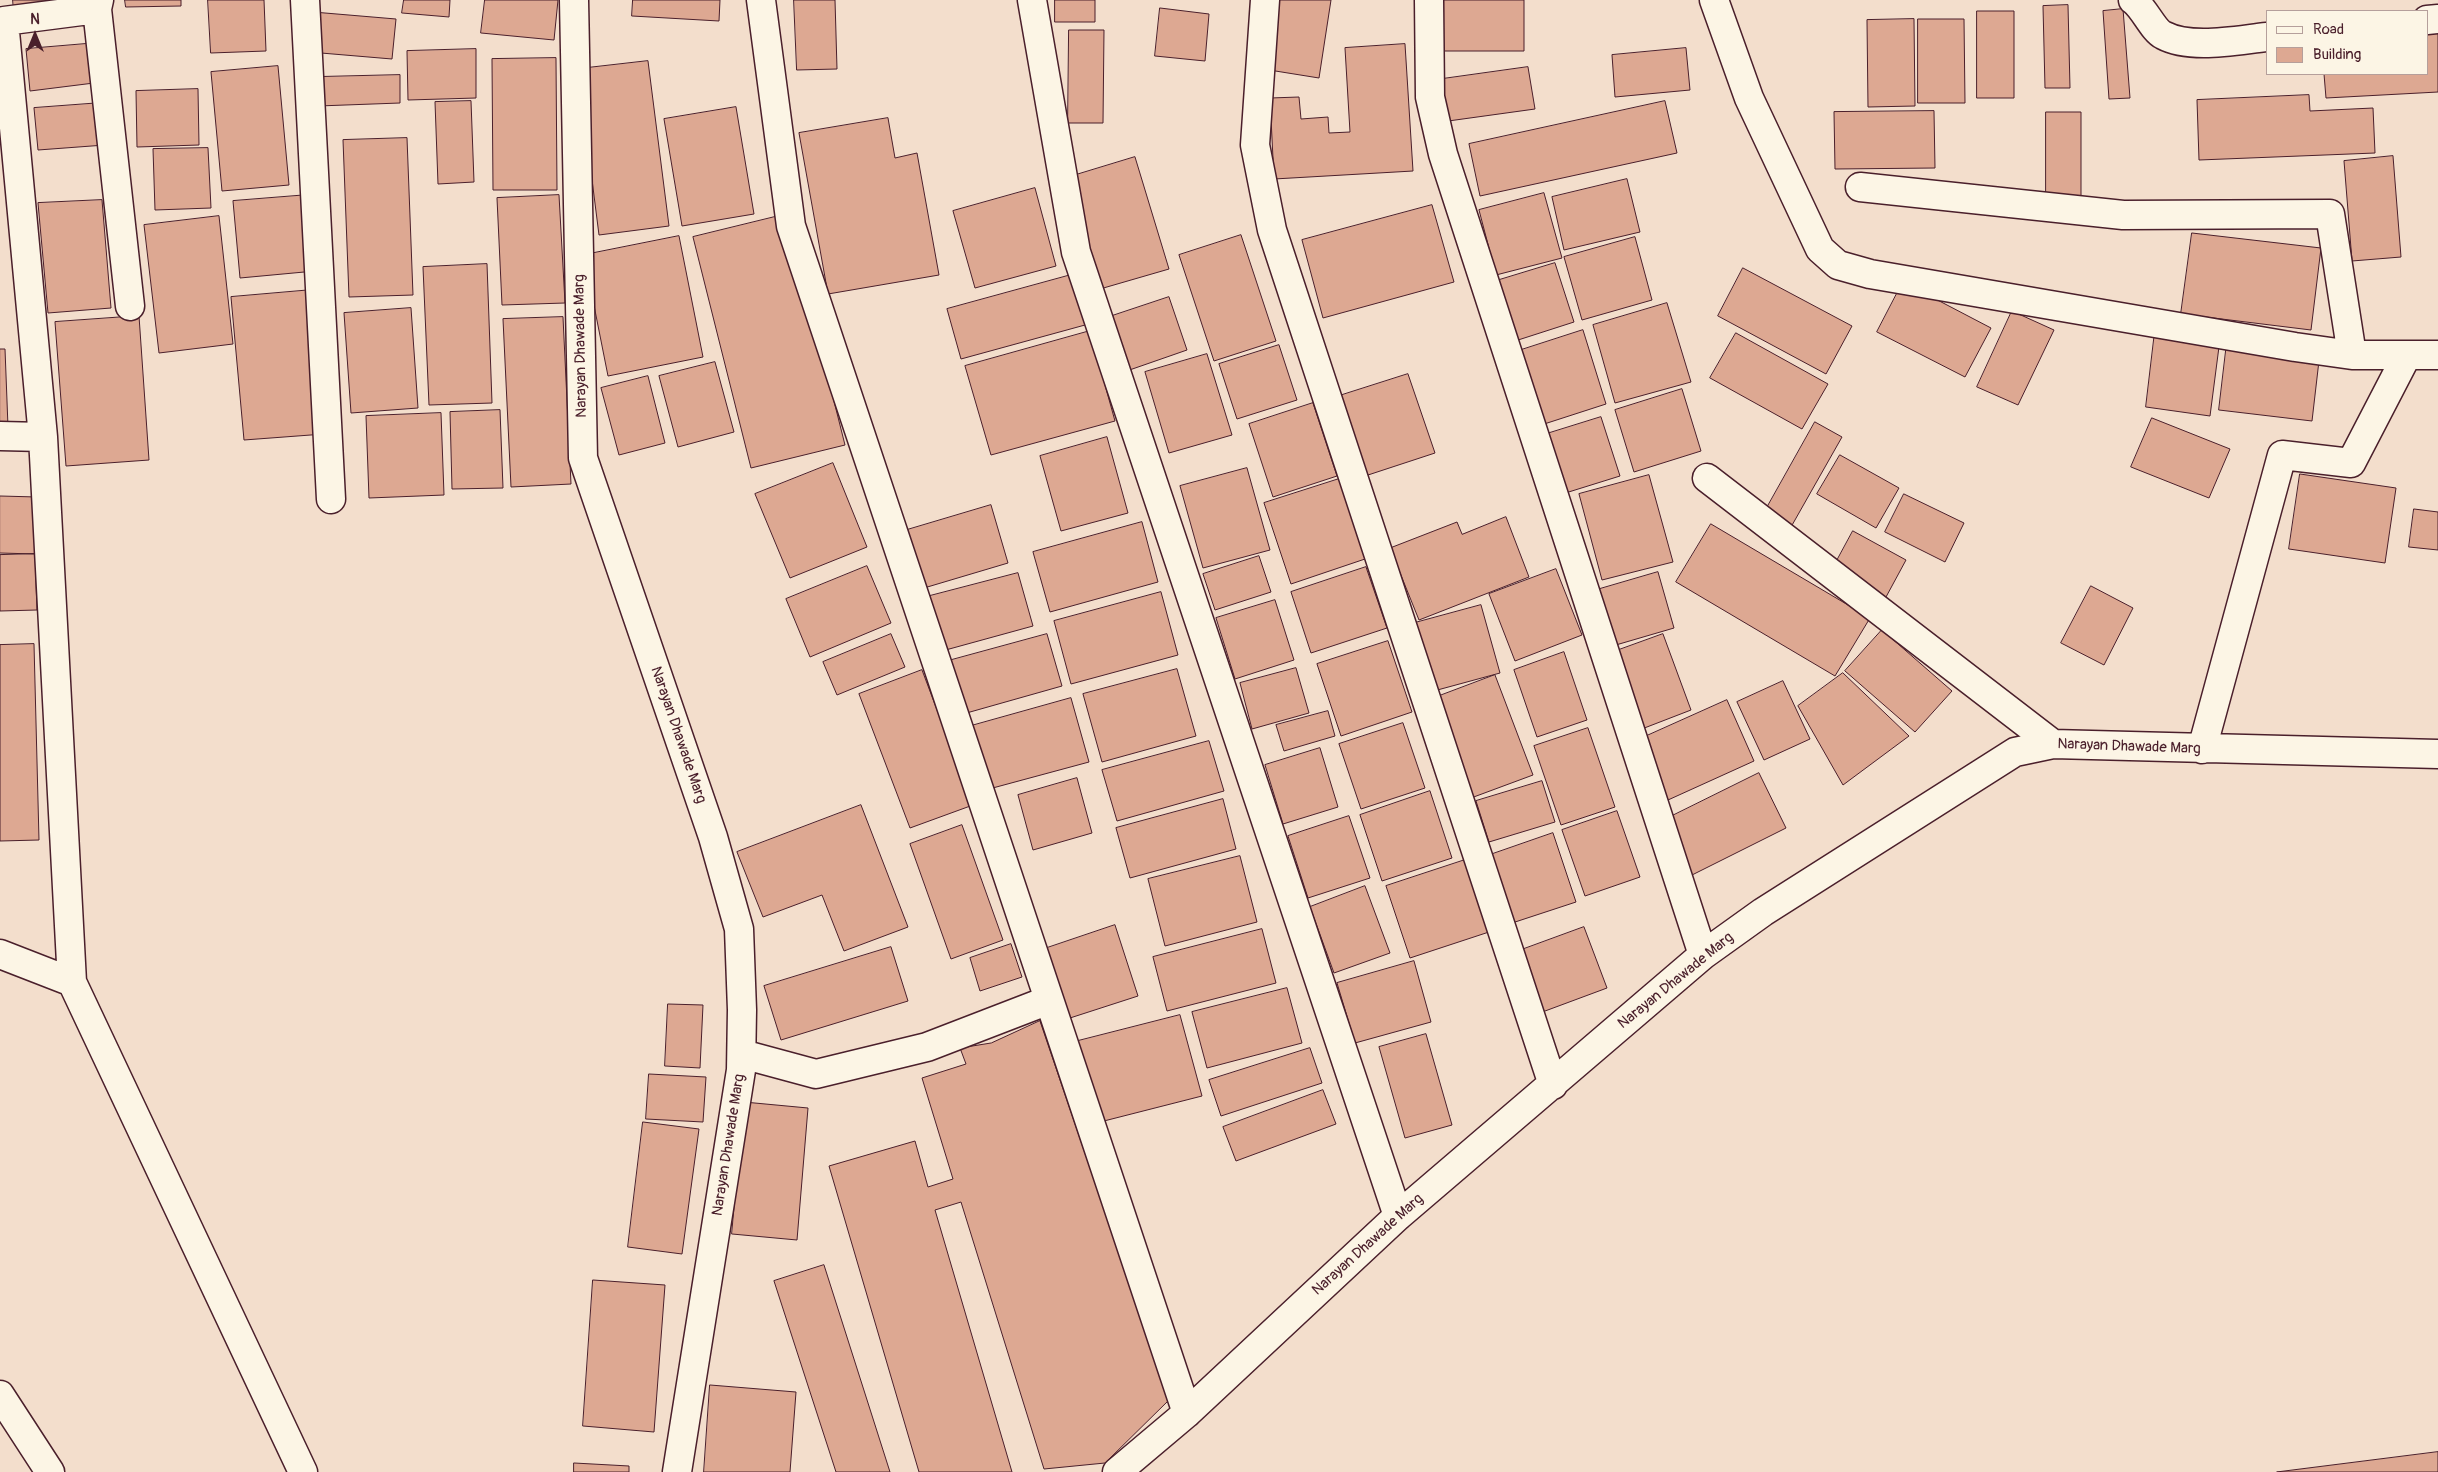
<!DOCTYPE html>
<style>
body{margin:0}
#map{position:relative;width:2438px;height:1472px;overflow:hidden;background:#f3decc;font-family:Pangolin,sans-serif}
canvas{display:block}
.legend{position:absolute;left:2266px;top:10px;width:162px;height:65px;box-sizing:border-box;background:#fcf5e5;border:1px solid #b59f9b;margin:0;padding:6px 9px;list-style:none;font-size:15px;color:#4a1f2b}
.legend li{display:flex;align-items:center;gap:10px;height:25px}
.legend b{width:25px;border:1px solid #b59f9b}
.north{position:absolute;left:10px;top:10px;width:50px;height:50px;-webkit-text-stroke:4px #fcf5e5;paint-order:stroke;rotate:0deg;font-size:14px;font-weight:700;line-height:20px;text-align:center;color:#4a1f2b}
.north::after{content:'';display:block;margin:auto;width:18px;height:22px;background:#4a1f2b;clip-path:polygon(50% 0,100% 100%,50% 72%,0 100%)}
</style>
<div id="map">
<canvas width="2438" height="1472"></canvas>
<ul class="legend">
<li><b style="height:6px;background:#fcf5e5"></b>Road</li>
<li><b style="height:14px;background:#dda892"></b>Building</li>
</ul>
<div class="north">N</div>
</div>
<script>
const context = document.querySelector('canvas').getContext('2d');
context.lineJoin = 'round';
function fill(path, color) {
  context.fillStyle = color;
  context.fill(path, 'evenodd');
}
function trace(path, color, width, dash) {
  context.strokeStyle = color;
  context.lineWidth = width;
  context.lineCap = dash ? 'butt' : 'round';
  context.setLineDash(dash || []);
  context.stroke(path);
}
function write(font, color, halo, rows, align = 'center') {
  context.font = font + ' Pangolin,sans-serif';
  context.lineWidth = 4;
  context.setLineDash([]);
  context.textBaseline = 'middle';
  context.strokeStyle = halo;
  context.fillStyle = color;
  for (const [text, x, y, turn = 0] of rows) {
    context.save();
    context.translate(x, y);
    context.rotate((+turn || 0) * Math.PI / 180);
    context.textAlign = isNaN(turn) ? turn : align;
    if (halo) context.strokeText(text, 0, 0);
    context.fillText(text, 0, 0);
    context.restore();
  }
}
const building = new Path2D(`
 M13 0H81L14 12Z
 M125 0H181V6L126 7Z
 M208 0H264L266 51 211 53Z
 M404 0H450L449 17 402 13Z
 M485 0H558L554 40 481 33Z
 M633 0H720L719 21 632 16Z
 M794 0H835L837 69 797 70Z
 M1055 0H1095V22H1055Z
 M1274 0H1331L1319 78 1263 69Z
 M1428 0H1524V51H1428Z
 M2068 5 2070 88H2045L2043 6Z
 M1160 8 1209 14 1205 61 1155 56Z
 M2123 9 2130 98 2109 99 2103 11Z
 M1977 11H2014V98H1977Z
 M313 12 396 19 392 59 309 52Z
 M1914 19 1915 106 1868 107 1867 20Z
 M1918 19H1964L1965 103H1918Z
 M1069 30H1104L1103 123H1068Z
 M2438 31V92L2326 98 2324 74H2427V32Z
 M97 43 102 82 30 91 26 49Z
 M1405 44 1413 171 1274 179 1270 98 1299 97 1301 119 1328 117 1329 133 1350 132 1345 48Z
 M1686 48 1690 90 1615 97 1612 55Z
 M476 49V98L408 100 407 51Z
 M556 58 557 190H493L492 59Z
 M648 61 669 226 599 235 578 69Z
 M278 66 289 185 222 191 211 72Z
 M1528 67 1535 109 1441 122 1435 80Z
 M400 75V103L318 106V77Z
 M198 89 199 145 137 147 136 91Z
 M2309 95 2310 111 2373 108 2375 153 2199 160 2197 100Z
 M471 101 474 182 438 184 435 102Z
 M1665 101 1677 153 1480 196 1469 144Z
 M101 103 105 145 38 150 34 108Z
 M736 107 754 214 682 226 664 119Z
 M1934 111 1935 168 1835 169 1834 112Z
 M2046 112H2081V197H2046Z
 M888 118 895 158 917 153 939 275 828 294 799 133Z
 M407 138 413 295 349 297 343 140Z
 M208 148 211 208 155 210 153 149Z
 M2393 156 2401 257 2352 261 2344 161Z
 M1135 157 1169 269 1100 289 1066 178Z
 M1627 179 1640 232 1564 250 1552 197Z
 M1035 188 1056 266 975 288 953 211Z
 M1544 193 1562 258 1496 275 1479 210Z
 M308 195 315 271 240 278 233 201Z
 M559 195 565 303 502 305 497 198Z
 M102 200 111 308 48 313 38 203Z
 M1432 205 1454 282 1323 318 1302 240Z
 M787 214 845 445 751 468 693 237Z
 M219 216 233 344 159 353 144 225Z
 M2192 233 2321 248 2311 330 2181 314Z
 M1241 235 1276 341 1214 361 1179 255Z
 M679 236 703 357 608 376 584 255Z
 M1635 237 1652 300 1582 320 1564 257Z
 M1555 263 1574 322 1515 341 1496 281Z
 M487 264 492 403 429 405 423 267Z
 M1743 268 1852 326 1826 374 1718 316Z
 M1071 275 1085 325 961 359 947 309Z
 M1903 282 1991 328 1965 377 1877 332Z
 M312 290 324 434 244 440 231 297Z
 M1169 297 1187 350 1118 374 1100 320Z
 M1667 303 1691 382 1615 403 1593 325Z
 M411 308 418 408 351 413 344 313Z
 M2012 311 2054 330 2018 405 1977 387Z
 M139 316 149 460 66 466 55 322Z
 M563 317 571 484 511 487 503 319Z
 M1583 330 1606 404 1538 426 1515 352Z
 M1090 331 1115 421 991 455 965 366Z
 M2155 331 2220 339 2210 416 2146 407Z
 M1736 333 1828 384 1802 429 1710 378Z
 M2227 342 2320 352 2312 421 2219 410Z
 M1279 345 1297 400 1237 419 1219 364Z
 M0 349H5L8 427H0Z
 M1207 354 1232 435 1169 453 1145 372Z
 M715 362 734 432 678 447 659 376Z
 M1408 374 1435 453 1365 476 1339 396Z
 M648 376 665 443 619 455 601 388Z
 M1682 389 1701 451 1634 472 1615 410Z
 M1313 403 1337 476 1273 497 1249 424Z
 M500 410 503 488 452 489 450 412Z
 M441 413 444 495 369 498 366 416Z
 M1601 417 1620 476 1559 495 1540 436Z
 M2152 418 2230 449 2209 498 2131 467Z
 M1815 422 1842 437 1791 527 1764 513Z
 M1107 437 1128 513 1061 531 1040 456Z
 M1840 455 1899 488 1876 528 1817 494Z
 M833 463 867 547 790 578 755 494Z
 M1247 468 1270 550 1203 568 1180 486Z
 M2300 474 2396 488 2385 563 2289 549Z
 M1649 475 1673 562 1602 580 1579 494Z
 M1339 479 1365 559 1291 584 1264 503Z
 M1904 494 1964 523 1945 562 1885 532Z
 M0 496 37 497 35 554 0 553Z
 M991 505 1008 563 924 588 907 530Z
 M2414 509 2438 512V550L2409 547Z
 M1506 517 1529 577 1419 620 1390 548 1457 522 1462 534Z
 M1142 522 1158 582 1050 612 1033 552Z
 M1711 524 1870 618 1835 676 1676 582Z
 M1853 531 1906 560 1886 597 1833 568Z
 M35 554 37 610 0 611V555Z
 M1259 556 1271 592 1215 610 1203 574Z
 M867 566 891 623 810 657 786 599Z
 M1366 567 1387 628 1311 653 1291 592Z
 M1556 569 1582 635 1515 661 1489 594Z
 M1658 572 1674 628 1609 647 1593 591Z
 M1018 573 1033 626 942 651 926 597Z
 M2091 586 2133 608 2104 665 2061 643Z
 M1161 592 1178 655 1071 684 1054 621Z
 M1275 600 1294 660 1235 679 1216 618Z
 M1481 605 1500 673 1430 692 1411 624Z
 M1882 630 1952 691 1915 732 1845 671Z
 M891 634 905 667 837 695 823 662Z
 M1047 634 1062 686 963 714 948 661Z
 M1663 634 1691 710 1634 732 1605 655Z
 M1388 641 1412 712 1341 736 1317 664Z
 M34 644 39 840 0 841V645Z
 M1564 652 1587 720 1537 737 1514 670Z
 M1296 668 1309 713 1252 729 1240 683Z
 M1177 669 1196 736 1102 762 1083 694Z
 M922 670 973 805 910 828 859 694Z
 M1843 673 1909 736 1843 785 1798 706Z
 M1495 675 1533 775 1471 798 1434 698Z
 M1783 681 1810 739 1764 760 1737 702Z
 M1071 698 1089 762 989 789 971 726Z
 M1727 700 1754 761 1668 800 1640 739Z
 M1328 711 1335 736 1284 751 1276 725Z
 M1403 723 1425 788 1361 809 1339 744Z
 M1588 728 1615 807 1561 825 1534 746Z
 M1209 741 1224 791 1117 821 1102 770Z
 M1320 748 1338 807 1283 824 1265 765Z
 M1759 773 1786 828 1690 876 1662 821Z
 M1077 778 1092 833 1033 850 1018 795Z
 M1542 781 1555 822 1489 842 1476 801Z
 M1430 791 1452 858 1382 881 1360 815Z
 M1223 799 1236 849 1130 878 1116 828Z
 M861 805 908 927 844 951 822 895 763 917 737 852Z
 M1617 811 1640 877 1585 896 1562 830Z
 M1349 816 1370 878 1308 898 1288 836Z
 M962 825 1003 940 951 959 910 844Z
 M1553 833 1576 902 1506 925 1484 857Z
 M1240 856 1257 922 1165 946 1148 879Z
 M1468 859 1492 931 1410 958 1386 886Z
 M1365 886 1390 953 1334 973 1310 907Z
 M1115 925 1138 996 1070 1018 1047 948Z
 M1584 927 1607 988 1537 1014 1513 953Z
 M1262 929 1276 983 1167 1011 1153 957Z
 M1011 944 1022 977 980 991 970 958Z
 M891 947 908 1001 781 1040 764 986Z
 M1414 961 1431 1022 1355 1043 1337 983Z
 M1287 988 1302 1043 1207 1068 1192 1012Z
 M668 1004 703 1005 700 1068 665 1066Z
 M1180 1015 1202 1096 1100 1122 1078 1041Z
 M1040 1021 1169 1400 1105 1463 1044 1469 961 1202 935 1210 1012 1472H919L829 1166 915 1141 928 1187 953 1179 922 1078 966 1064 960 1048 991 1043Z
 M1426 1034 1452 1125 1405 1138 1379 1047Z
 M1310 1048 1322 1083 1221 1116 1209 1080Z
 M649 1074 706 1077 703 1122 646 1119Z
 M1323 1090 1336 1124 1236 1161 1223 1127Z
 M744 1102 808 1108 797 1240 732 1234Z
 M643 1122 699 1129 682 1254 628 1247Z
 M824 1265 890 1472H836L774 1281Z
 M593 1280 665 1285 654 1432 583 1426Z
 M710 1385 796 1392 790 1472H704Z
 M2438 1452V1472H2277Z
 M574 1463 629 1466V1472H574Z`);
fill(building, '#dda892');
trace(building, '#4a1f2b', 1);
const minor = new Path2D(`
 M99 0 97 9 130 306
 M305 0 331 499
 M574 0 583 458 713 837 739 929 742 1010 741 1070 677 1472
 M761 0 791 226 1187 1413
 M1032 0 1076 252 1398 1216
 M1265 0 1255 145 1272 230 1553 1085
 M1429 0 1430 97 1443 154 1703 955
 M1714 0 1749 98 1820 249 1838 265 1870 274 2295 347 2352 355H2438
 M2133 0C2144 8 2153 30 2163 35 2191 50 2237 40 2267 37
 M97 9 4 21 43 437 72 982 303 1472
 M2427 20 2438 19
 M1860 187 2123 215 2330 214 2352 355
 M0 436 43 437
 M1707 478 2053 744
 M2202 749 2282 455 2351 463 2407 355
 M0 954 72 982
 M742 1054 816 1074 927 1047 1049 1000
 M0 1395 50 1472
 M1117 1472 1187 1413 1398 1216 1703 955 1763 912 2015 752 2053 744 2438 754`);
trace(minor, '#4a1f2b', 31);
trace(minor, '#fcf5e5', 28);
write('15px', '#4a1f2b', '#fcf5e5', [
 ["Narayan Dhawade Marg",581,346,-91],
 ["Narayan Dhawade Marg",678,735,71],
 ["Narayan Dhawade Marg",2129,747,2],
 ["Narayan Dhawade Marg",1676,981,-39],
 ["Narayan Dhawade Marg",729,1145,-81],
 ["Narayan Dhawade Marg",1368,1245,-42]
]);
</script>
